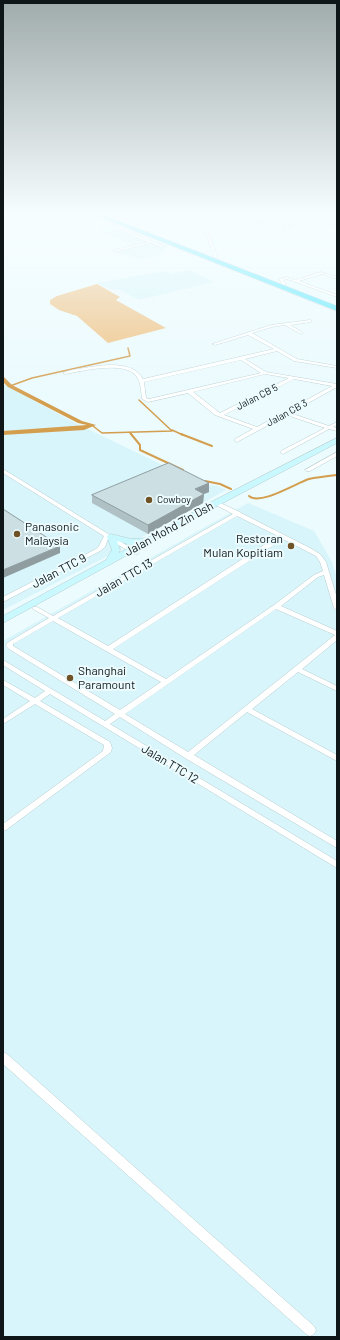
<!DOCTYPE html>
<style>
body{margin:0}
#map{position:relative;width:340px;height:1340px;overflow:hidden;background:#ebfbfe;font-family:Barlow,sans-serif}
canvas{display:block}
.frame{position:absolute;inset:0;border:4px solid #0f1618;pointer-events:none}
</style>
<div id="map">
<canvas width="340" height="1340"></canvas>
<div class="frame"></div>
</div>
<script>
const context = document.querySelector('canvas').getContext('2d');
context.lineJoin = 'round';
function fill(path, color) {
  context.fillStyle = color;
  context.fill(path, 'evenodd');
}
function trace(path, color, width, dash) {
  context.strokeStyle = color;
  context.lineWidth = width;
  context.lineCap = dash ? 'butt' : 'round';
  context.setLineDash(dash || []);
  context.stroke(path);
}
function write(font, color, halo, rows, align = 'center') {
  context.font = font + ' Barlow,sans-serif';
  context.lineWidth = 4;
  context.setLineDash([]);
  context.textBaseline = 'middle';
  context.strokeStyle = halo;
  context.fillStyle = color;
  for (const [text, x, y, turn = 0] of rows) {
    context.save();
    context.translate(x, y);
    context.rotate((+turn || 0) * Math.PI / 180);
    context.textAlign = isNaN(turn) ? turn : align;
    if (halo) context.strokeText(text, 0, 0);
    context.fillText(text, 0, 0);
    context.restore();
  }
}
fill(new Path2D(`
 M110 224 168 246 159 255 142 259 113 252V250L132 245 100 231 104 225Z
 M189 270 214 282 139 300 120 290 109 289 97 283 165 271 172 274Z
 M3 384 75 423 204 485 217 486 226 490 104 558 3 610Z
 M248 503 314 531 332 562 337 579V1337H3V641Z`), '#d7f5fa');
fill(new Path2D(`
 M97 284 120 297 116 300 166 328 108 343 77 316 59 310 50 304V300L57 296Z`), '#eebd79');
trace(new Path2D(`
 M10 386 32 378 130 356 128 348
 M93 426 102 433 172 431 139 400
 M172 430 183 435
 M129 432 132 435`), '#d49e4f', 1.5);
trace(new Path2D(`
 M131 434 140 445V450L183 470
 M181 434 212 446
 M205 481 220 484 231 489
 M249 496C260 506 296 483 309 479 318 477 328 476 337 475`), '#d49e4f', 2);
fill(new Path2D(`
 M3 376 12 385 82 421 96 425 84 430 3 435V431L87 425 78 423 8 387 3 382Z`), '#d49e4f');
const street = new Path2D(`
 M193 214H196L208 230 218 259 215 258 204 230Z
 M250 214H259L241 218 239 217Z
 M274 214H278L259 225 256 224Z
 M315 214H319L285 231 282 230Z
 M337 223V225L334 226 332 225Z
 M111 225H113L164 246 161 247 151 243 114 252V250L148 242 111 227Z
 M321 272 337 277V279L322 274 299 281 337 295V297L287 279 283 280 286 284 283 285 279 279 287 277 295 280Z
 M310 320H311V322L290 325 302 332 303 333 301 334 285 325 272 327 252 333 297 359 337 366V368L294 361 277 351 245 359 266 372 337 384V387L290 413 329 426 337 422V425L333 427 337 428V431L329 429 283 454 280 452 281 451 325 428 287 415 237 442 235 441V439L253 429 215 415 188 393 148 402 142 399C141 392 141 383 137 377 126 360 82 371 65 374L63 373C69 370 77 369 84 368 102 365 133 360 143 379L274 349 248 335 215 345 212 344 271 325ZM241 360 261 373 149 399 146 398 144 382ZM265 374 289 378 220 413 193 392ZM294 379 332 386 257 427 224 415Z
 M337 452V456L310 471H306L305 470Z
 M3 469 139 553 138 554H134L108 539 105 547 100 551 3 602V597L96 549 99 546 104 536 3 473Z
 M216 501 240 512 241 513 310 548 320 554 326 562 337 598V610L334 608 324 575 318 577 281 606 337 631V640L302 669 337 686V691L298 672 252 709 337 755V761L247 712 194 755 337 841V848L185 758 120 717 110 724 337 861V868L50 694 40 701 110 742 112 748 111 752 6 830 3 831V824L103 751 104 745 35 704 3 724V719L30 701 3 685V680L35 698 45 691 3 665V660L105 721 115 714 9 649 6 646 7 643 49 618 33 609 32 608 33 607H37L53 616 233 514 214 504 213 503ZM237 516 278 536 108 646 58 618ZM283 539 316 556 320 562 323 571 314 575 274 605 166 679 113 649ZM276 609 335 635 188 752 125 714ZM53 621 161 682 120 710 13 646V644Z
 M3 1052 7 1054 314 1326 316 1330 314 1334 310 1336 306 1334 3 1064Z`);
const secondary = new Path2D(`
 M126 214H135L122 218 108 216Z
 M337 438V443L219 505 3 623V616L106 560 112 550 107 537 108 535 111 534 131 539 147 538 213 501ZM117 541 131 545 135 544 119 553 120 550Z`);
const highway = new Path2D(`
 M92 214H101L337 306V311Z`);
trace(street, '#b9cdd0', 1);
trace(secondary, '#b9cdd0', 1);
trace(highway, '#d4d5d5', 1);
fill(street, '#fff');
fill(secondary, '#c9f8ff');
fill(highway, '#4be6fe');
fill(new Path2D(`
 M209 483V492L204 494 203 503 148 534 92 503V495Z`), '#afc1c4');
fill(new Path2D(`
 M209 483V492L204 494 203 503 148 534V525L195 489Z
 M60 546V553L3 578V570Z`), '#8f9da0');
const building = new Path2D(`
 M169 463 209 483 195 489 204 494 148 525 92 495Z
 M3 509 60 546 3 570Z`);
fill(building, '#cce0e4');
trace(building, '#8f9da0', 1);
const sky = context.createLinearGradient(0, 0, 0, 402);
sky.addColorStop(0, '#a0abab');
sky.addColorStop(0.53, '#f6fdff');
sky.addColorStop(1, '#f6fdff00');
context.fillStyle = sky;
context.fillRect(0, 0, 340, 402);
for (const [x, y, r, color] of [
 [149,500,4,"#705227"],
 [17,534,4,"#705227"],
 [291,546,4,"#705227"],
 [70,678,4,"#705227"]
]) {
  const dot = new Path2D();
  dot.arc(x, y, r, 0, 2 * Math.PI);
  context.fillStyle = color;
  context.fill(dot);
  trace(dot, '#ebfbfe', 1.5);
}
write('10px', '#0f1618', '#ebfbfe', [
 ["Jalan CB 5",257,397,-27],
 ["Jalan CB 3",287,413,-29]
]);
write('10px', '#0f1618', '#ebfbfe', [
 ["Cowboy",157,500]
], 'left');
write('12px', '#0f1618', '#ebfbfe', [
 ["Panasonic",25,527],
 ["Malaysia",25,541],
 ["Restoran",283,539,"right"],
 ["Mulan Kopitiam",283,553,"right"],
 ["Shanghai",78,671],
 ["Paramount",78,685]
], 'left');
write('12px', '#0f1618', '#ebfbfe', [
 ["Jalan Mohd Zin Dsh",169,529,-29],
 ["Jalan TTC 9",59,571,-28],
 ["Jalan TTC 13",124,578,-30],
 ["Jalan TTC 12",170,764,31]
]);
</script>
